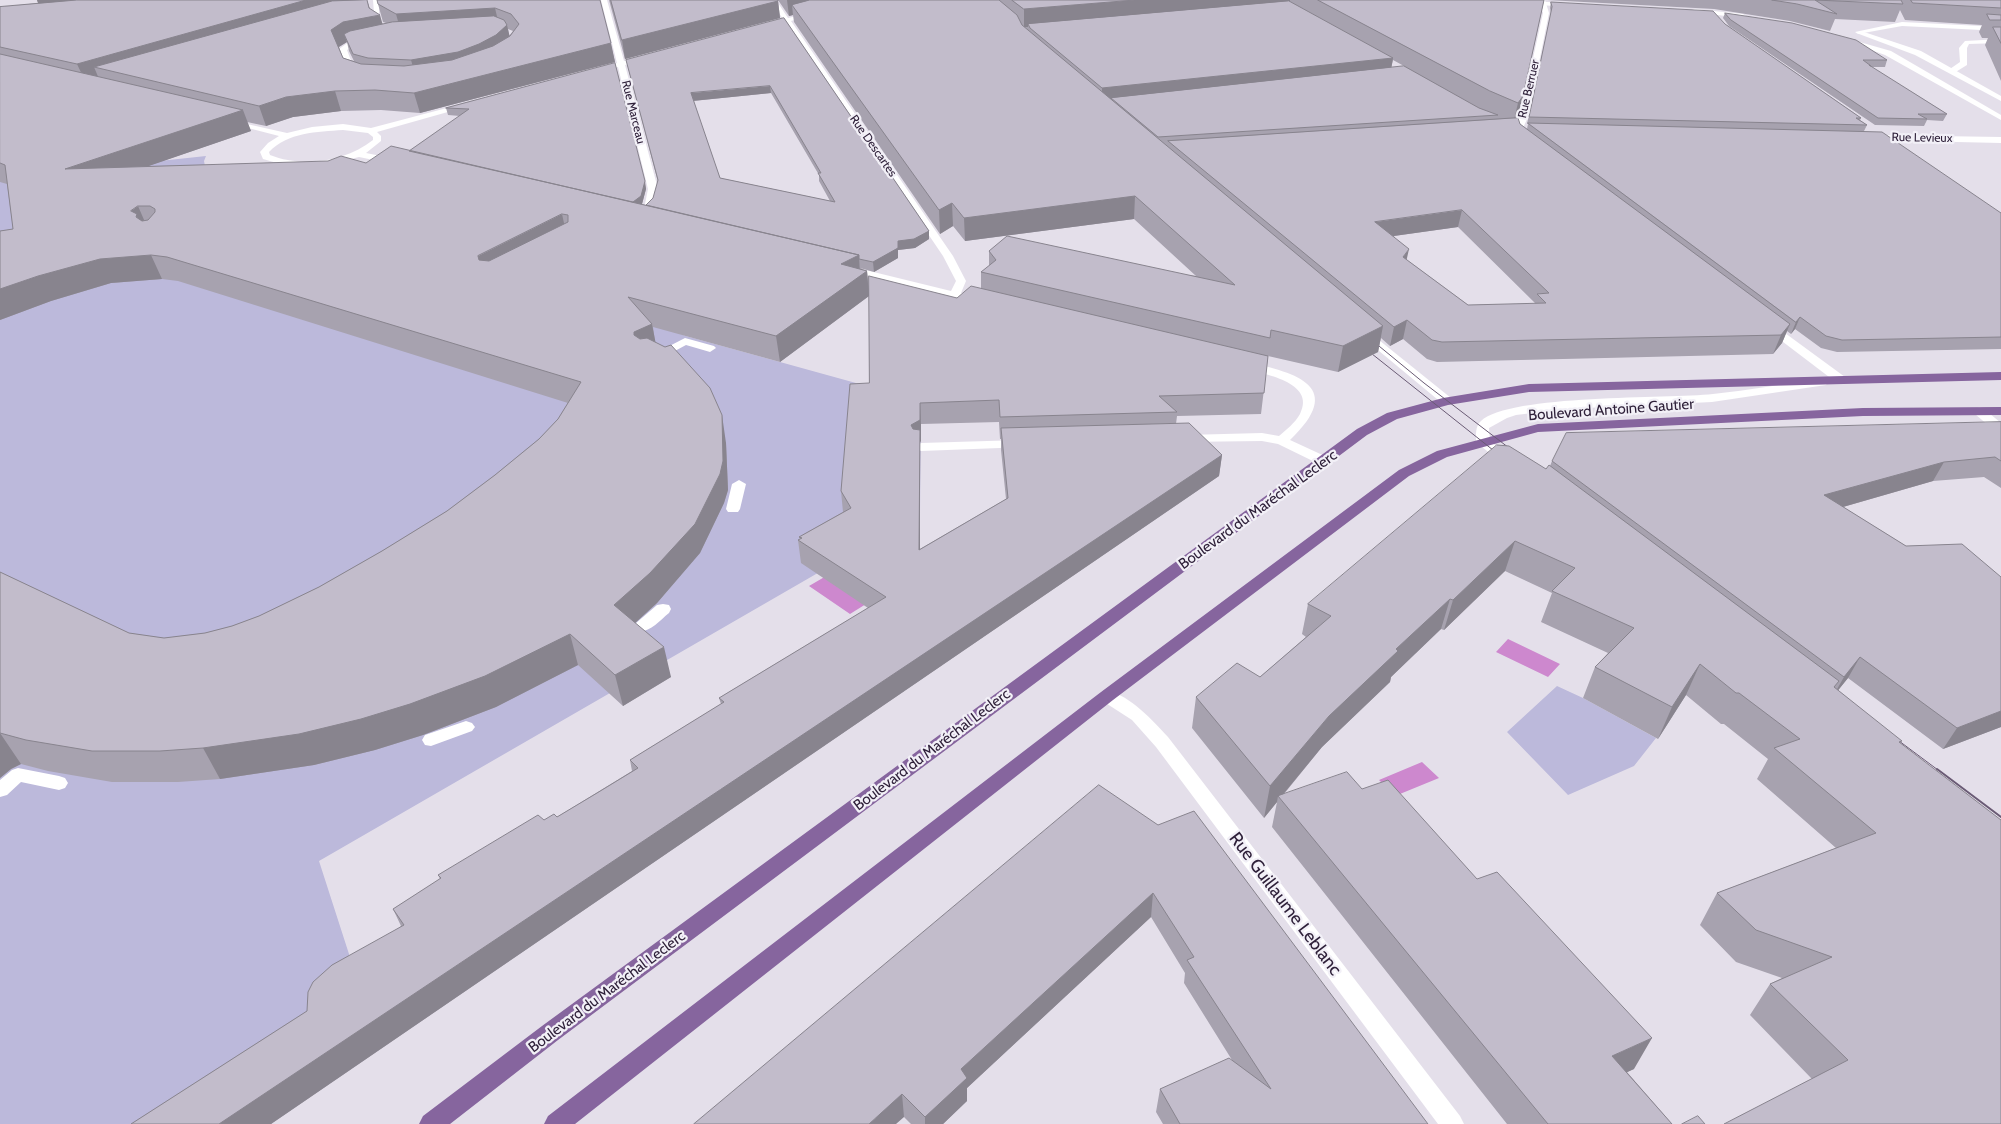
<!DOCTYPE html>
<meta charset="utf-8">
<style>
body{margin:0}
canvas{display:block;background:#e4dfea}
</style>
<canvas width="2001" height="1124"></canvas>
<script>
const context = document.querySelector('canvas').getContext('2d');
context.lineJoin = 'round';
function fill(path, color) {
  context.fillStyle = color;
  context.fill(path, 'evenodd');
}
function trace(path, color, width, dash) {
  context.strokeStyle = color;
  context.lineWidth = width;
  context.lineCap = dash ? 'butt' : 'round';
  context.setLineDash(dash || []);
  context.stroke(path);
}
function write(font, color, halo, rows, align = 'center') {
  context.font = font + ' Cabin,sans-serif';
  context.lineWidth = 4.5;
  context.setLineDash([]);
  context.textBaseline = 'middle';
  context.strokeStyle = halo;
  context.fillStyle = color;
  for (const [text, x, y, turn = 0] of rows) {
    context.save();
    context.translate(x, y);
    context.rotate((+turn || 0) * Math.PI / 180);
    context.textAlign = isNaN(turn) ? turn : align;
    if (halo) context.strokeText(text, 0, 0);
    context.fillText(text, 0, 0);
    context.restore();
  }
}
fill(new Path2D(`
 M0 146 85 169 206 156 204 161 205 166 686 336 921 401 920 514 319 861 358 982 270 1124H0Z
 M1557 686 1583 698 1656 738 1634 766 1568 795 1507 732Z`), '#bcb9db');
fill(new Path2D(`
 M833 572 874 599 850 614 809 586Z
 M1508 639 1560 664 1548 677 1496 652Z
 M1422 762 1439 778 1395 796 1379 780Z`), '#cd88ce');
fill(new Path2D(`
 M367 39 371 41 369 42 354 46 347 50 353 66 359 74 352 76 345 67 339 49 349 42Z
 M2001 39V43L1969 44 1967 48V65L1954 73 1947 71 1960 62 1959 48 1965 41Z`), '#fff');
fill(new Path2D(`
 M373 0H379V14L374 13Z
 M601 0H607L624 61 647 55 651 57 625 65 658 189C656 201 652 214 640 218L635 215 645 204 648 189 618 67 596 73 592 71 617 63Z
 M770 0H776L788 18 815 12V14L791 21 953 256 966 281 961 293 984 299 986 301 984 303 980 304 845 271 844 269 845 267 849 266 951 291 956 281 943 256 785 23 765 28 762 26 783 19Z
 M1539 0H1545L1549 13 1528 117 1523 128 1524 135 1531 141 1527 144 1517 138 1515 128 1520 117 1543 13Z
 M1902 22 2001 27V31L1902 26 1858 34 1855 32Z
 M462 104 469 106 377 132 381 136V141L366 153 396 159V163L393 164 359 157 323 166 291 167 263 159 260 152 268 143 279 136 225 122 229 120 287 133 312 127 343 124 371 128ZM343 130 368 133 373 137V140C345 162 302 168 270 155L269 152C288 132 317 132 343 130Z
 M1872 135 2001 137V143L1869 140V136Z
 M1770 324 1774 325 1845 377 1847 380 1845 383H1837L1766 329 1764 327Z
 M1365 331 1369 332 1451 398 1453 401 1451 404H1443L1361 336 1359 334Z
 M685 338 714 346 716 348 710 352 686 345 660 359 656 360 650 356Z
 M1247 362C1298 373 1346 387 1290 440L1329 458 1331 461 1329 464H1319L1278 444 1262 441 1181 442 1179 439 1181 436 1186 435 1262 433 1279 436C1286 430 1295 423 1300 414 1317 382 1262 373 1243 369L1241 366 1243 363Z
 M1822 378 1826 379 1828 382 1826 385 1712 402 1565 409 1516 415 1507 418 1489 428 1490 441 1515 461 1508 465 1503 464 1476 442C1476 435 1475 426 1481 421 1510 394 1668 399 1713 394 1749 390 1786 384 1822 378Z
 M1979 407 1983 408 2001 423V433L1996 432 1975 414 1973 411Z
 M1021 440 1028 444 1026 447 921 451 914 447 921 443Z
 M739 480 746 484 740 509 738 512H728L726 509 732 484Z
 M663 604 669 605 671 609 669 613C659 621 649 634 636 631L634 627 636 623 657 605Z
 M1107 690C1132 697 1151 719 1168 737L1460 1116 1464 1124H1438L1156 747 1132 720 1101 700 1098 696 1101 692Z
 M466 721 472 723 475 727 472 731 431 746 425 745 422 740 425 735Z
 M18 768 59 776 65 778 68 783 65 788 59 790 21 782 7 795 0 797V780L12 770Z`), '#fff');
fill(new Path2D(`
 M1524 1 1571 3 1574 5 1571 7 1522 4 1521 3Z
 M1694 9 1743 14 1746 16 1743 18 1692 12V10Z
 M1861 31 1921 51 2001 96V101L1915 55 1859 34 1858 33Z
 M1835 35 1891 51 2001 115V120L1885 55 1835 37Z`), '#fff');
fill(new Path2D(`
 M2001 372V380L1529 392 1448 405 1397 419 1367 435 558 1040 450 1124H419L423 1116 542 1026 1357 429 1387 413 1443 398 1529 384Z
 M2001 407V415L1863 416 1538 432 1447 457 1409 476 1113 700 575 1124H544L548 1116 1101 692 1399 470 1437 451 1538 424 1863 408Z`), '#86659e');
trace(new Path2D(`
 M1368 337 1424 383 1517 454
 M1362 346 1503 458
 M1891 735 1938 770`), '#6a5b75', 1);
trace(new Path2D(`
 M1937 769 2001 817`), '#6a5b75', 2);
fill(new Path2D(`
 M37 0H367L370 9 383 24 386 23 383 22 378 4 600 0 615 62 420 113 381 110 341 111 293 117 266 126 247 122 251 131 148 166 366 163 409 151 460 116 448 115 446 108 615 63 646 189 642 204 646 205 653 198 658 182 626 60 784 18 929 231V239L915 248 898 250V258L874 272 860 268 867 271 869 289 957 298 981 289V272L989 266V251L1196 276 1134 219 965 241 953 226 940 234 794 22 793 15 789 16 778 0H1544L1523 96 1517 118 1520 124 1527 129 1528 124H1527L1551 13 1550 8 1551 2 1725 24 1861 118 1860 120 1867 125 1864 131 2001 213V349L1837 352 1821 348 1795 329 1791 334 1787 331 1782 343 1773 354 1437 362 1427 359 1403 339 1390 346 1381 338 1378 352 1338 372 1268 356 1261 414 1177 416 1176 424 1222 455 1219 476 271 1124H131L307 1011 401 926 393 909 440 879 438 875 544 820 557 817 632 771 630 760 721 704 719 698 868 608 801 563 798 540 800 539 799 537 843 512 841 491 869 383V296L780 362 653 327 655 342 726 443 728 490 724 503 700 553 657 603 635 623 671 677 623 706 578 665 496 707 423 735 375 750 314 765 220 779 178 782H112L48 771 21 764 11 769 0 778V572L129 633 164 638 205 633 232 626 259 616 319 587 382 551 447 511 495 475 539 439 558 419 568 403 178 281 162 279 111 283 51 301 0 320V231L13 229 7 184 0 182V7L38 3ZM508 29 513 31 509 36ZM347 42 349 51 354 61 343 58 339 47ZM1393 60 1404 66 1391 68ZM771 93 819 175V181L830 201 720 178 693 101ZM1458 227 1535 303V304L1468 305 1407 260 1394 236ZM999 422 1000 439H1001V450L1006 499 920 549V442L921 441V424Z
 M609 0H778L780 18 625 59Z
 M1547 0H2001V81L1985 45 1988 38H1982L1979 32 1982 25 1905 20 1900 10 1895 22 1835 19 1830 31 1790 21 1714 9Z
 M1725 13 1887 60 1885 67H1871L1947 114 1943 121 1927 120 1924 126 1875 125 1729 26 1723 18Z
 M2001 422V488L1984 477 1933 481 1843 507 1906 546 2001 577V727L1943 749 1848 678 1838 690 1901 744 2001 1124 1812 1079 1750 1015 1770 984 1782 978 1736 962 1700 925 1717 893 1836 848 1757 779 1768 759 1724 724H1721L1686 695 1658 739 1583 698 1595 667 1608 653 1541 622 1552 593 1505 571 1444 630 1441 629 1391 677 1390 682 1322 747 1284 794 1362 789 1634 1069 1627 1072 1672 1124H1507L1272 827 1277 802 1264 818 1192 728 1196 697 1260 677 1306 637 1302 634 1308 604 1546 469 1550 466 1552 461Z
 M1099 785 1428 1124H1163L1156 1112 1160 1089 1232 1060 1184 983 1185 973 1151 917 967 1088V1101L943 1124H911L904 1117 694 1124Z`), '#a7a2af');
fill(new Path2D(`
 M37 0H116L40 8Z
 M306 0H367L94 67 99 79 86 83 77 64Z
 M367 0 372 17 380 15 385 33 344 34 347 42 337 48 331 30 343 22 369 8Z
 M787 0H849L792 5 793 15 789 16Z
 M1135 0H1290V3L1028 24V27H1024V9Z
 M778 1 780 18 625 59 622 40Z
 M495 8 499 25 401 32 396 14Z
 M507 25 511 42 416 77 411 60Z
 M611 43 615 62 420 113 414 93Z
 M1393 58 1391 70 1102 100V88Z
 M770 86 771 93 692 101 691 93Z
 M335 91 341 111 293 117 266 126 259 106 286 97Z
 M1523 96 1518 116 1513 124 1518 103Z
 M243 110 251 131 76 191 65 169Z
 M645 181 646 189 642 204 631 214 629 206Z
 M1135 196 1134 219 965 241 964 218Z
 M952 203 953 226 940 234 939 210Z
 M138 206 148 229 131 211Z
 M1462 210 1458 227 1372 239 1375 222Z
 M562 214 567 237 485 285 479 260 478 256Z
 M929 231V239L915 248 898 250V258L874 272 873 262 898 241Z
 M1409 249 1405 267 1403 257Z
 M151 255 162 279 111 283 51 301 0 320V289L38 276 100 259Z
 M859 255 860 276 867 271 869 296 780 362 776 336 841 264Z
 M1800 317 1795 329 1791 334 1796 322Z
 M1407 320 1403 339 1390 346 1394 327Z
 M652 324 657 350 634 335V332Z
 M1790 324 1782 343 1773 354 1781 335Z
 M1383 326 1378 352 1338 372 1343 346Z
 M920 403 921 424V441L920 442V573L911 425Z
 M722 415 726 443 728 490 724 503 700 553 657 603 622 635 614 605Z
 M1222 455 1219 476 271 1124H219Z
 M1944 462 1933 481 1815 515 1824 495Z
 M1515 541 1505 571 1444 630 1453 600Z
 M1450 599 1441 629 1391 677 1390 682 1322 747 1280 798 1278 796 1277 802 1264 818 1270 786 1329 716 1396 649Z
 M570 634 578 665 496 707 423 735 375 750 314 765 220 779 203 748Z
 M664 647 671 677 623 706 615 675Z
 M1860 657 1848 678 1832 698 1844 677Z
 M1700 664 1686 695 1658 739 1672 707Z
 M2001 711V727L1943 749 1957 728Z
 M0 733 21 764 11 769 0 778Z
 M1153 893 1151 917 967 1088V1101L943 1124H925V1117L961 1069Z
 M1652 1038 1634 1069 1595 1087 1612 1056Z
 M902 1094 904 1117 896 1124H869Z`), '#88848e');
const building = new Path2D(`
 M77 0H306L77 64 0 47V7Z
 M367 0 369 8 380 15 343 22 331 30 343 58 361 64 404 66 452 60 493 46 510 36 519 24 511 14 495 8 396 14 378 4 377 0H600L611 43 414 93 375 90 335 91 286 97 259 106 94 67 332 1Z
 M611 0H778V1L622 40Z
 M810 0H999L1017 15 1022 25 1383 326 1343 346 1271 330 1270 338 981 272 996 260 989 251 1007 236 1235 285 1135 196 964 218 952 203 939 210 792 5Z
 M1012 0H1135L1024 9Z
 M1318 0H1544L1523 96 1518 103 1490 91Z
 M1772 0H1901L1903 4 1815 0 1837 14 1797 4Z
 M1911 0H2001V8L1913 3Z
 M1289 1 1393 58 1102 88 1030 28 1028 24Z
 M1551 2 1713 11 1725 24 1861 118H1856L1867 125 1529 117 1552 7Z
 M1725 13 1792 23 1856 40 1887 60H1863L1871 66 1869 65 1947 114H1918L1927 119 1878 118 1731 20Z
 M1987 14 2001 15V20H1990Z
 M494 16 504 20 507 25 496 35 479 44 458 52 411 60 368 58 353 54 344 34 350 31 392 22Z
 M784 18 929 231 914 239 898 241V248L873 262 859 259V255L646 205 653 198 658 180 626 60ZM770 86 821 173H818L835 202 720 178 691 93Z
 M1993 27H2001V43Z
 M0 54 243 110 65 169 328 161 341 156 366 163 391 146 859 255 841 264 867 271 776 336 628 297 652 324 634 332V335L640 339 647 338 665 347 671 345 710 388 722 415 723 461 720 474 695 524 650 573 614 605 664 647 615 675 570 634 485 676 410 704 361 719 299 734 203 748 160 751H92L26 740 0 733V572L129 633 164 638 205 633 232 626 259 616 319 587 382 551 447 511 495 475 539 439 558 419 581 382 167 257 151 255 100 259 38 276 0 289V231L13 229 5 165 0 163ZM138 206H150L155 209V212L148 220 142 221 136 217 137 214 131 211ZM562 214 568 215V222L489 261 479 260 478 256Z
 M615 63 645 181 641 196 633 202 409 151 469 109 446 108Z
 M1404 66 1479 108 1498 115 1158 137 1111 98Z
 M1518 118 1520 124 1790 324 1781 335 1442 342 1432 340 1407 320 1394 327 1168 141ZM1462 210 1549 293 1537 294 1546 303 1468 305 1403 257 1409 249 1375 222Z
 M1528 123 1882 132 2001 213V337L1842 340 1826 336 1800 317 1796 322Z
 M869 276 957 298 971 286 1268 356 1264 393 1159 396 1177 412 1000 417 999 400 920 403V420L911 425 913 429 920 430 919 550 1008 498 1001 428 1189 423 1222 455 219 1124H131L307 1011 308 992 313 982 332 965 404 925 393 909 441 878 438 875 538 815 544 820 554 814 557 817 597 793 638 768 630 760 724 702 719 698 886 597 798 540 802 538 799 537 851 508 841 491 850 384 869 383Z
 M2001 422V461L1995 457 1944 462 1824 495 1906 546 1962 544 2001 577V711L1957 728 1860 657 1844 677 1552 461 1566 433Z
 M1497 445 1509 446 1546 469 1549 465 1839 681 1834 687 1902 741 1899 742 2001 820V1124H1724L1848 1060 1770 984 1832 957 1756 930 1717 893 1876 833 1774 748 1800 739 1739 693H1736L1700 664 1672 707 1595 667 1634 628 1552 591 1575 568 1515 541 1453 600 1450 599 1396 649 1398 651 1329 716 1270 786 1196 697 1237 663 1260 677 1331 616 1308 604Z
 M1347 772 1362 789 1388 780 1477 879 1497 872 1652 1038 1612 1056 1672 1124H1548L1278 796Z
 M1099 785 1158 825 1194 811 1428 1124H1180L1160 1089 1229 1058 1271 1089 1187 960 1194 957 1153 893 961 1069 967 1078 925 1117 902 1094 869 1124H694Z
 M1698 1116 1705 1124H1682Z`);
fill(building, '#c2bccb');
trace(building, '#88848e', 1);
write('12px', '#2f213a', '#f2f0f7', [
 ["Rue Berruer",1529,89,-77],
 ["Rue Marceau",633,112,76],
 ["Rue Levieux",1922,138,1],
 ["Rue Descartes",873,146,55]
]);
write('15px', '#2f213a', '#f2f0f7', [
 ["Boulevard Antoine Gautier",1611,410,-4],
 ["Boulevard du Maréchal Leclerc",1258,510,-36],
 ["Boulevard du Maréchal Leclerc",932,750,-37],
 ["Boulevard du Maréchal Leclerc",607,992,-37]
]);
write('18px', '#2f213a', '#f2f0f7', [
 ["Rue Guillaume Leblanc",1285,904,53]
]);
</script>
